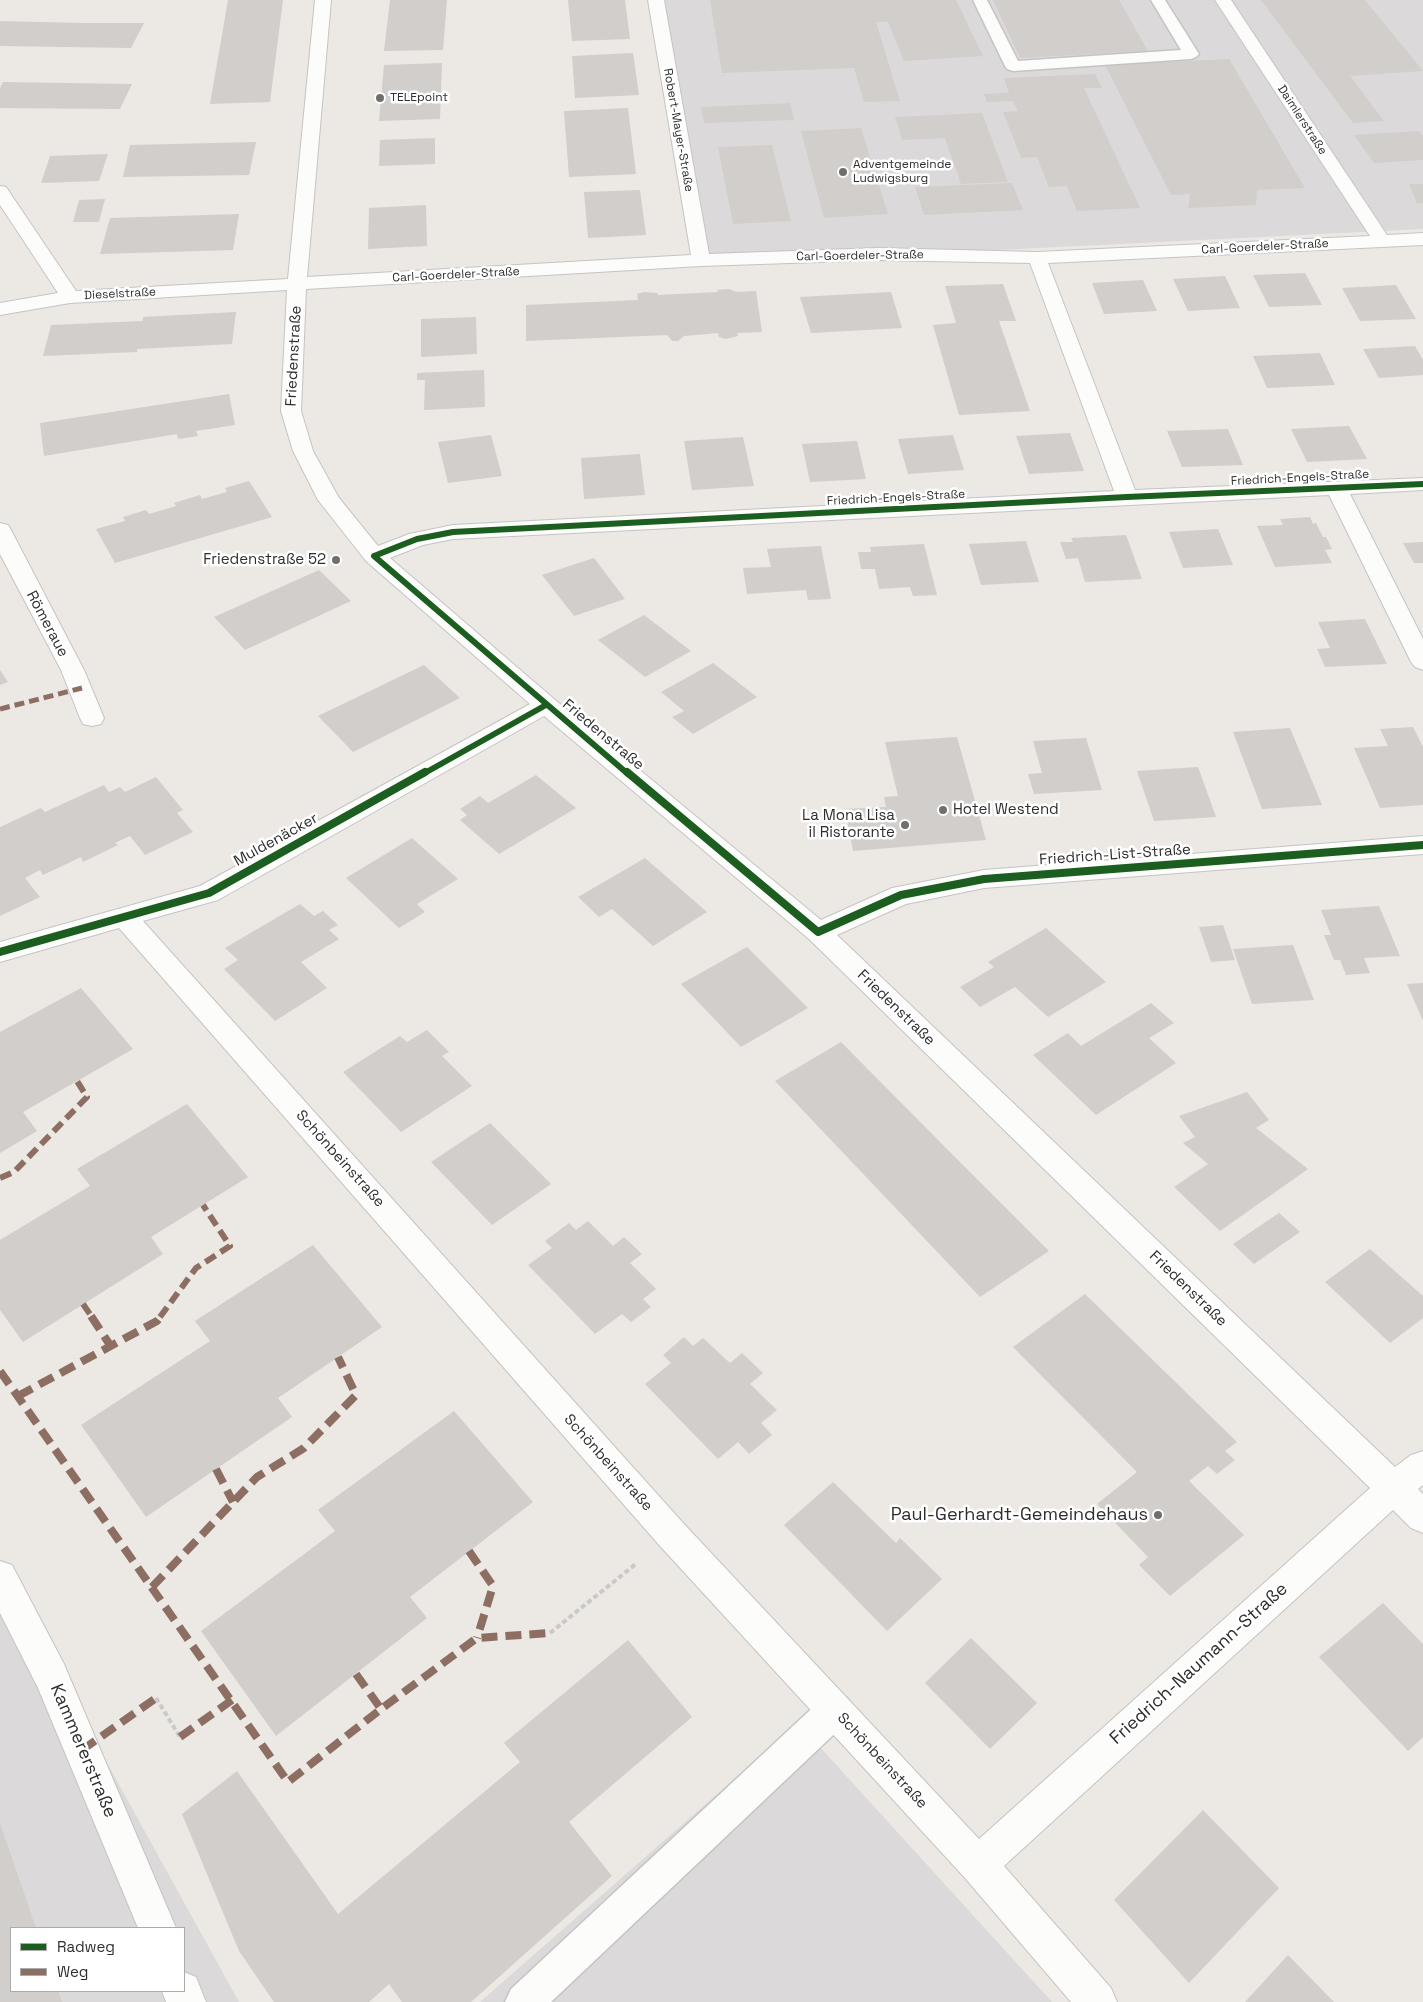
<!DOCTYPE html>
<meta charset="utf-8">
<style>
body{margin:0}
#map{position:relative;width:1423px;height:2002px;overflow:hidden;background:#ece8e4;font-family:"Space Grotesk",sans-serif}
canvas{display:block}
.legend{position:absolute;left:10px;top:1927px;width:175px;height:65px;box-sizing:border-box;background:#fff;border:1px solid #ababab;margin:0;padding:6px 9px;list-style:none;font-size:15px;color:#2e2e2e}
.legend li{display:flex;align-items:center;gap:10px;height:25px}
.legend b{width:25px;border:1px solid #ababab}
</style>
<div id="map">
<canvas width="1423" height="2002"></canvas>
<ul class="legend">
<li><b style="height:6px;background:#1b5e20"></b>Radweg</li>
<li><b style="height:6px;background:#8d6e63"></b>Weg</li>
</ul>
</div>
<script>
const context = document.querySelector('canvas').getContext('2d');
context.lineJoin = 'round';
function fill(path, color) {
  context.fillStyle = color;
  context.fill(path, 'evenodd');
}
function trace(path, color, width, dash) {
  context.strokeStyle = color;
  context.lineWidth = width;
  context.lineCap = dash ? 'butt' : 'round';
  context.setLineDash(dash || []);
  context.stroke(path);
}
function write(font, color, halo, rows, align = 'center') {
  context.font = font + ' "Space Grotesk",sans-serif';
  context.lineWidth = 5;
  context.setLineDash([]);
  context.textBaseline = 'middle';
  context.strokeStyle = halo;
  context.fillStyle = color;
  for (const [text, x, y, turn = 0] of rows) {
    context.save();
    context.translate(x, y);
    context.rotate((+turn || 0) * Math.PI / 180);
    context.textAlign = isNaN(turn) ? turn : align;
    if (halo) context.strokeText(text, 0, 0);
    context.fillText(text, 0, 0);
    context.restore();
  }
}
fill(new Path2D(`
 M662 0H1423V229L695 265Z
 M0 1569 239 2002H0ZM11 1928H184V1991H11Z
 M798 1723 1052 2002H480Z`), '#dcd9db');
fill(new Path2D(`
 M228 0H283L270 102 210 104Z
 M390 0H447L443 50 384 51Z
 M568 0H625L630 39 572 41Z
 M710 0H956L983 56 904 61 888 22H876L900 101 864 102 854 68 722 73Z
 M993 0H1119L1148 51 1020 58Z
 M1261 0H1365L1423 71 1350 76 1384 121 1353 123Z
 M0 21 82 23H144L131 48 0 46Z
 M633 53 639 95 575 98 572 56Z
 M1229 59 1305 188 1257 190 1256 205 1188 208 1190 194 1171 195 1105 65Z
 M442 63 440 119 379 121 384 65Z
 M1095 74 1102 88H1084L1140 208 1077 211 1067 186 1049 187 1037 157 1021 158 1003 112 1018 111 1013 101 987 102 984 94 1009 93 1004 78Z
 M3 82 67 83 132 84 120 109 0 108V88Z
 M790 103 794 120 704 123 701 107Z
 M628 108 636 174 569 177 564 111Z
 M982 113 1008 182 961 184 945 138 902 140 895 117Z
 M861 128 888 214 824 218 801 131Z
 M1419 131 1423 136V160L1374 163 1354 135Z
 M435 138V164L379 166 380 140Z
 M256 142 249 175 123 177 130 145Z
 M772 145 791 221 733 224 718 147Z
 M108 154 99 181 41 183 50 156Z
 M1012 183 1023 210 924 215 915 187Z
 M1409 184H1423V203H1417Z
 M640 190 646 235 588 238 584 192Z
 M105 199 99 222H73L79 200Z
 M426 205 427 246 368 249 369 208Z
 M239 214 233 250 100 254 110 218Z
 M1305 273 1322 305 1269 307 1253 275Z
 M1225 276 1240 308 1188 311 1173 279Z
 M1143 280 1157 311 1104 314 1092 283Z
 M1003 284 1016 321H999L1030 411 959 415 933 325 956 323 945 286Z
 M1396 285 1416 319 1360 321 1342 288Z
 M729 289 737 292 756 291 762 332 737 333 738 336 726 339 719 337 718 333 684 336 678 341H672L667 335 526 341V305L638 300 637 294 644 292 657 293 658 295 718 292 717 290Z
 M891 292 902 328 811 333 800 297Z
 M236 312 232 344 137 349V352L43 356 51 325 143 321V317Z
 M476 317 477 354 421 357V319Z
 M1415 346 1423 360V375L1379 378 1363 349Z
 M1320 353 1335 385 1267 388 1253 356Z
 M484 370 485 407 424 410 425 380H417V373Z
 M229 394 235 425 196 431 198 436 178 439 177 434 44 456 40 423Z
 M1349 426 1367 459 1307 462 1291 429Z
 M1228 429 1243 465 1182 467 1167 431Z
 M1070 433 1084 471 1029 474 1016 436Z
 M491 435 502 476 448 483 438 442Z
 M953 435 964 470 908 474 898 439Z
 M743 437 754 486 692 490 684 441Z
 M857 441 866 479 810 482 802 444Z
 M640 454 645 495 584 499 581 458Z
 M249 481 272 517 115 563 96 529 125 521 123 517 146 510 149 514 176 506 174 503 200 495 202 499 227 492 225 488Z
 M1310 517 1313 524 1316 523 1323 537H1326L1332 549 1325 550 1332 563 1275 567 1257 526 1283 525 1280 519Z
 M1218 529 1233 565 1183 568 1169 532Z
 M1126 535 1142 579 1085 582 1078 558 1066 559 1060 542H1073L1071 538Z
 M1026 541 1039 582 981 585 969 544Z
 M1423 542V563H1414L1403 543Z
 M924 544 937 595 913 596 910 587 879 589 875 569H861L858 552H871L870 547Z
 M821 546 831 599 808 600 806 590 747 594 743 568 771 567 767 549Z
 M594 558 625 599 574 616 542 575Z
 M319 570 351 601 245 650 214 617Z
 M644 615 691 651 645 677 598 640Z
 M1365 619 1387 664 1325 667 1317 649 1330 648 1318 622Z
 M713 663 757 697 693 734 672 717 684 711 661 692Z
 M424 665 460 698 353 752 318 716Z
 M0 670 8 682 0 685Z
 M1413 727 1423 747V805L1380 808 1354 748 1388 746 1380 729Z
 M1290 728 1322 805 1262 809 1233 732Z
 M957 737 986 840 853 851 845 809 886 807 884 797 898 796 885 742Z
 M1086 738 1102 790 1034 794 1028 774 1042 773 1033 741Z
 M1198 767 1216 817 1154 821 1137 771Z
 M536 775 576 808 499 854 460 820 467 815 460 809 480 796 488 803Z
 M156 777 183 810 177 813 193 832 145 855 130 836 115 843 118 845 83 862 81 857 43 875 40 870 25 878 40 897 0 916V827L41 808 45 812 104 785 109 792 120 787 125 792Z
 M412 838 458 879 417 904 425 912 399 928 346 878Z
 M645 858 707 912 653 946 612 909 599 917 578 897Z
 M300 904 314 916 323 911 338 925 329 930 339 939 301 962 327 988 275 1021 224 969 238 960 225 948Z
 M1379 906 1400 956 1364 958 1370 973 1346 975 1340 960H1334L1324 935H1331L1321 910Z
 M1223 925 1235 960 1211 962 1199 927Z
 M1046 928 1106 982 1048 1017 1015 987 980 1007 960 987 994 967 988 962Z
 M1293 945 1314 1000 1252 1004 1233 949Z
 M747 947 808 1008 741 1047 681 984Z
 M1423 983V1021L1407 984Z
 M81 988 133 1049 23 1112 37 1131 0 1153V1032Z
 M1151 1003 1174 1023 1149 1038 1176 1063 1096 1115 1033 1055 1068 1033 1081 1046Z
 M427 1030 449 1052 442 1056 472 1086 401 1132 343 1072 400 1036 407 1042Z
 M841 1042 941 1143 1049 1251 980 1297 775 1081Z
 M1247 1092 1269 1120 1256 1128 1308 1169 1220 1231 1174 1187 1208 1164 1183 1143 1195 1137 1179 1116Z
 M187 1104 248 1177 151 1237 163 1254 23 1342 0 1310V1240L90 1186 77 1169Z
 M490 1123 551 1184 492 1225 431 1162Z
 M1279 1213 1300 1232 1254 1264 1233 1244Z
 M588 1221 613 1246 624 1237 642 1254 630 1263 656 1289 643 1299 651 1307 631 1322 622 1314 595 1334 528 1265 552 1248 545 1241 569 1223 576 1230Z
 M313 1245 382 1327 278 1398 292 1417 146 1517 81 1425 210 1341 195 1321Z
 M1370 1249 1423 1296V1318L1390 1343 1325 1282Z
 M1085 1294 1237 1442 1225 1451 1235 1460 1217 1474 1208 1466 1189 1481 1244 1535 1170 1596 1139 1565 1148 1557 1097 1504 1137 1472 1013 1347Z
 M684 1337 693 1346 703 1338 730 1363 742 1353 763 1373 750 1384 777 1410 761 1423 772 1435 749 1454 738 1442 718 1459 645 1384 671 1363 663 1355Z
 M454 1411 533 1502 410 1597 427 1618 276 1736 201 1631 335 1531 318 1510Z
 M833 1482 896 1543 900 1538 942 1579 887 1631 784 1525Z
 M1383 1603 1423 1644V1737L1408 1751 1319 1657Z
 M971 1638 1037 1703 990 1749 925 1683Z
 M628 1640 692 1717 569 1822 612 1876 471 2002H402L389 1984 369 2002H274L239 1951 182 1814 237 1771 338 1914 520 1762 504 1743Z
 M1203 1810 1279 1888 1189 1983 1114 1900Z
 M0 1823 36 1928H11V1991H58L62 2002H0Z
 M1288 1955 1334 2002H1245Z`), '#d1cecb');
const service = new Path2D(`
 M973 0H987L1018 61 1181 50 1151 0H1165L1199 54 1196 57 1191 59 1013 71 1007 69 1005 66Z
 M835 1693 847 1698 852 1710 847 1722 551 2002H505L511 1989 823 1698Z`);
const minor = new Path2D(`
 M315 0H331L307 277 691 255 648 0H664L709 254 879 248 1037 252 1370 236 1215 0H1231L1387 235 1423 233V245L1048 263 1135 490 1423 478V490L1350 494 1423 639V670L1415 667 1411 662 1329 495 453 539 423 545 390 558 554 699 821 920 892 888 984 870 1423 836V854L984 888 906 904 837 935 1395 1467 1411 1455 1423 1451V1485L1418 1489 1423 1494V1533L1411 1528 1393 1510 1004 1866 1111 1988 1117 2002H1071L965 1878 660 1546 119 928 0 962V942L200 886 530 704 366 561 318 500 293 451 281 411 287 290 70 303 0 315V303L58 293 0 205V186L6 187 76 291 288 279ZM879 260 1030 263 1114 491 453 525 409 534 378 546 339 498 313 451 301 411 306 289 701 266ZM544 716 809 939 1370 1488 979 1839 684 1524 143 921 218 900Z
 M0 523 8 525 11 530 84 670 104 718 101 724 92 726 83 724 80 718 61 670 0 554Z
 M0 1561 12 1565 64 1664 176 1928H138L38 1688 0 1613Z
 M184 1972 196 1977 206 2002H166L162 1991H184Z`);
trace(service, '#c5c4c5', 3);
trace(minor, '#c5c4c5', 2);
trace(new Path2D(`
 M550 1633 637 1563
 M156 1698 180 1737`), '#c9c9c8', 4, [5, 3]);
fill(service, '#fcfcfb');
fill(minor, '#fcfcfb');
trace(new Path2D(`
 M0 709 82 688`), '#8d6e63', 5, [10, 5]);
trace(new Path2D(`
 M0 1178 14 1172 87 1097 77 1081
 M83 1304 92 1317
 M160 1317 196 1268 230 1246 203 1205`), '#8d6e63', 6, [12, 6]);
trace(new Path2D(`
 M91 1316 110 1345
 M0 1371 288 1782 381 1709 477 1638 550 1633
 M18 1396 157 1321 161 1316
 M216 1469 233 1502
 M469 1551 493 1586 477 1638
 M152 1587 257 1477 304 1448 356 1395 338 1357
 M356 1674 381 1709
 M180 1737 232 1700
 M82 1750 156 1698`), '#8d6e63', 8, [16, 8]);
trace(new Path2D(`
 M423 774 546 705
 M628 774 374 556 417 539 453 532 1127 497 1423 484`), '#1b5e20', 6);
trace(new Path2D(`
 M627 772 818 932 901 895 984 879 1423 845
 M0 952 209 893 425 772`), '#1b5e20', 8);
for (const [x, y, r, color] of [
 [380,98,5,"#706f6e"],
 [843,172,5,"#706f6e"],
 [336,560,5,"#706f6e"],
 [943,810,5,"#706f6e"],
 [905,825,5,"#706f6e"],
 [1158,1515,5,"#706f6e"]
]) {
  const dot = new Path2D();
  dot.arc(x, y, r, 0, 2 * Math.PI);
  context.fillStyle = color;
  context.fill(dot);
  trace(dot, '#fff', 2);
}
write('12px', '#2e2e2e', '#fff', [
 ["TELEpoint",390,98],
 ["Adventgemeinde",853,165],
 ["Ludwigsburg",853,179]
], 'left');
write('12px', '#2e2e2e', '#fff', [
 ["Daimlerstraße",1302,120,57],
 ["Robert-Mayer-Straße",678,130,80],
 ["Carl-Goerdeler-Straße",1265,247,-3],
 ["Carl-Goerdeler-Straße",860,256,-1],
 ["Carl-Goerdeler-Straße",456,275,-3],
 ["Dieselstraße",120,294,-3],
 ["Friedrich-Engels-Straße",1300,478,-3],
 ["Friedrich-Engels-Straße",896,498,-3]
]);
write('15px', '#2e2e2e', '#fff', [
 ["Friedenstraße",294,356,-87],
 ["Römeraue",47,624,62],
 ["Friedenstraße",603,735,40],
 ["Muldenäcker",276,840,-29],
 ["Friedrich-List-Straße",1115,855,-4],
 ["Friedenstraße",896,1008,44],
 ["Schönbeinstraße",340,1159,48],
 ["Friedenstraße",1188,1289,44],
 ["Schönbeinstraße",608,1463,48],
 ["Schönbeinstraße",882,1761,47]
]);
write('15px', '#2e2e2e', '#fff', [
 ["Friedenstraße 52",326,560],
 ["Hotel Westend",953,810,"left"],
 ["La Mona Lisa",895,816],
 ["il Ristorante",895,833]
], 'right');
write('18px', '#2e2e2e', '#fff', [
 ["Paul-Gerhardt-Gemeindehaus",1148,1515]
], 'right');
write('18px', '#2e2e2e', '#fff', [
 ["Friedrich-Naumann-Straße",1199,1664,-42],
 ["Kammererstraße",83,1751,67]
]);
</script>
